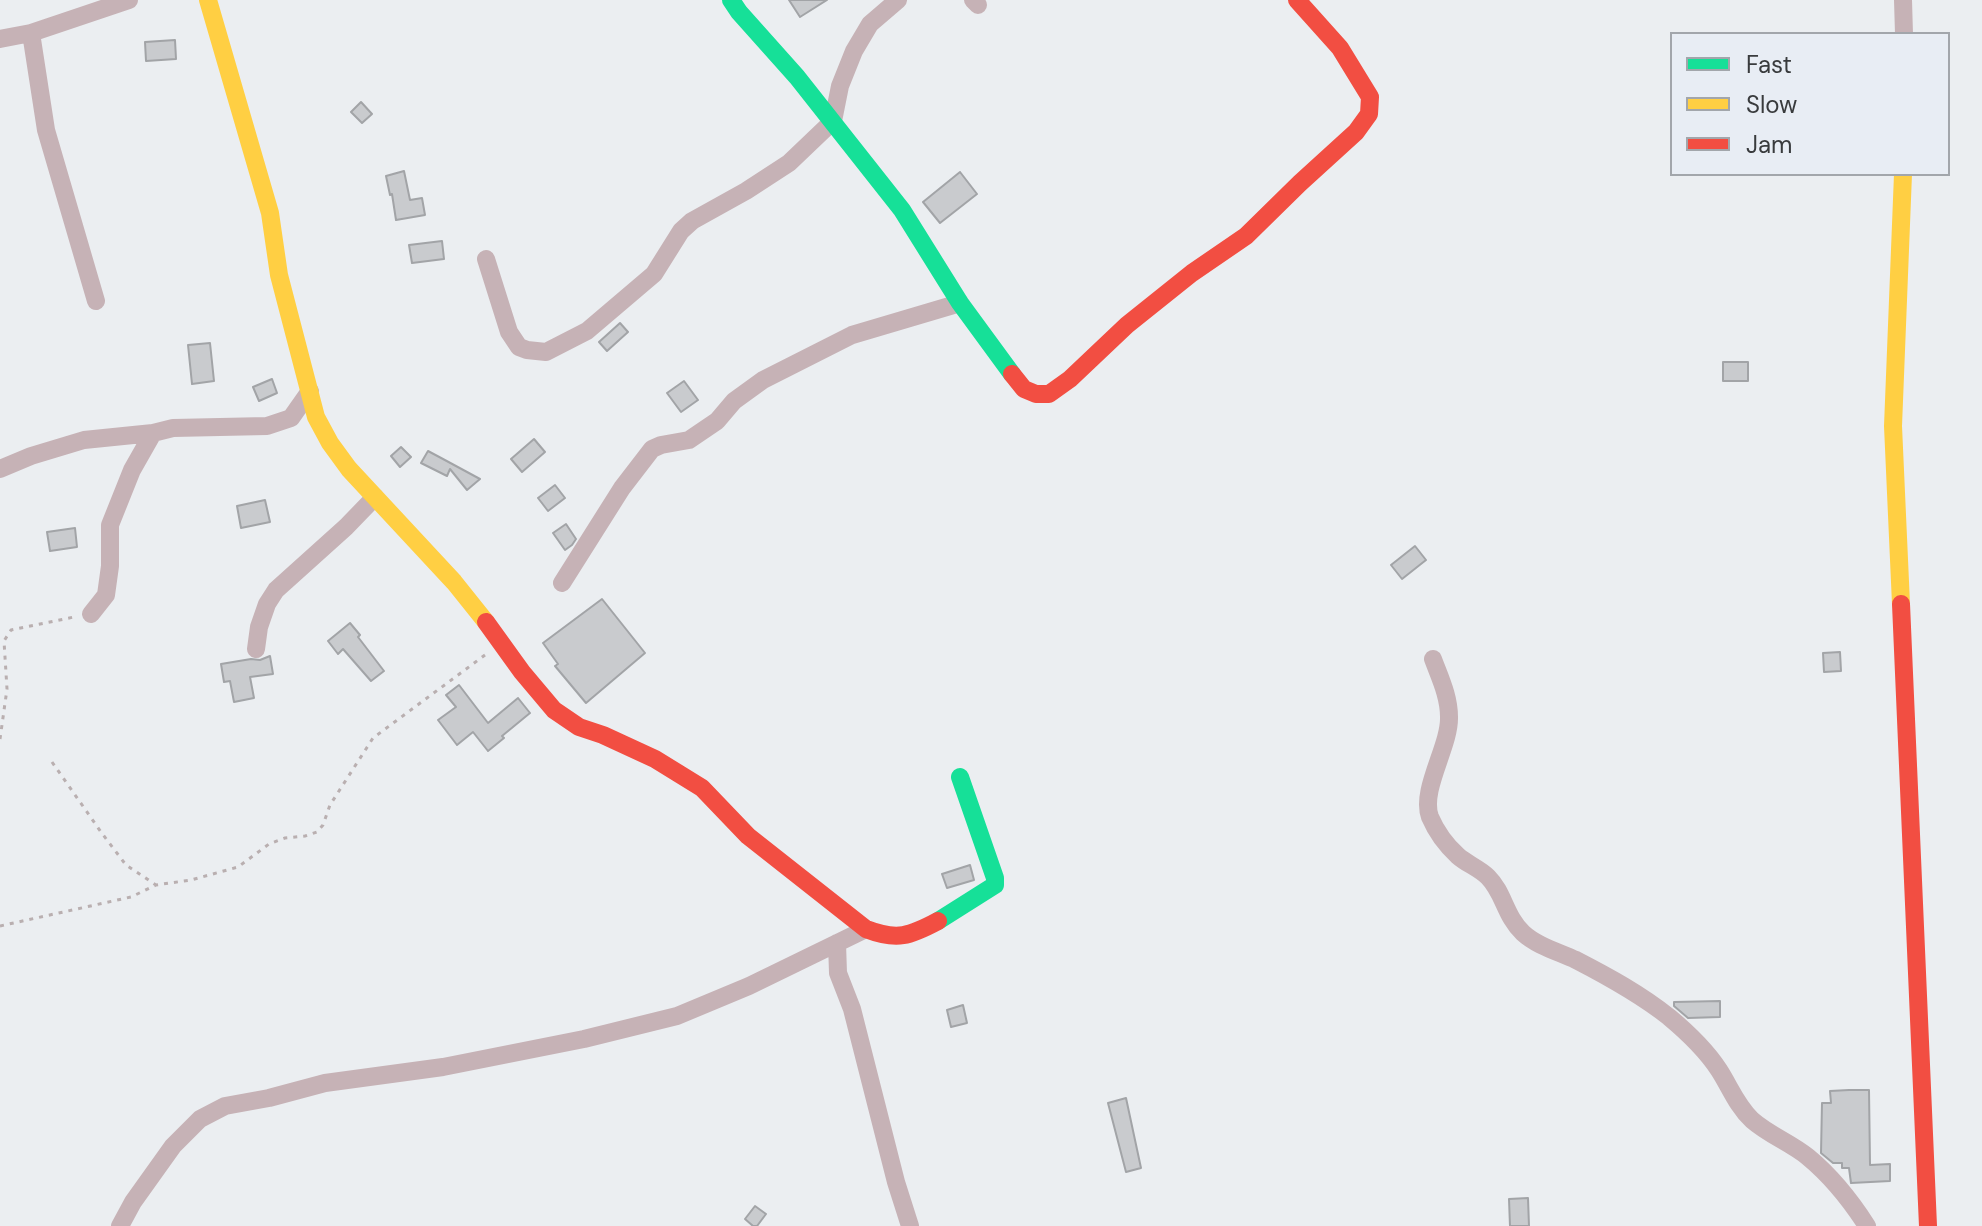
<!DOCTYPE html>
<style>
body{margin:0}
#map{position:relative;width:1982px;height:1226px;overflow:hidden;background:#ebeef1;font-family:"DM Sans",sans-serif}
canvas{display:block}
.legend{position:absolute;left:1670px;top:32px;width:280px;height:144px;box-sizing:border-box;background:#e8edf4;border:2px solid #a2a6ab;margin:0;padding:10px 14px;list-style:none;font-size:24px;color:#393b3d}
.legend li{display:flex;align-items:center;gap:16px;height:40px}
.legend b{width:40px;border:2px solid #a2a6ab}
</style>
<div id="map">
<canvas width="1982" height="1226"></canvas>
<ul class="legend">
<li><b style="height:10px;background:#16e098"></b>Fast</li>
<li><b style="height:10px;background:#ffcf43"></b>Slow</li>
<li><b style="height:10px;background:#f24e42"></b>Jam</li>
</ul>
</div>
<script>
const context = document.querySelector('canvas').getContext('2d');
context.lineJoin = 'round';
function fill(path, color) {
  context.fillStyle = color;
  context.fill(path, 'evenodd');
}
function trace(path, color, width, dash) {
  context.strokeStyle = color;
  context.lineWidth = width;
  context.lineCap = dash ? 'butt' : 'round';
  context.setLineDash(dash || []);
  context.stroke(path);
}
const building = new Path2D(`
 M789 0H827L800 17Z
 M175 40 176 59 146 61 145 42Z
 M361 102 372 114 362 123 351 112Z
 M404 171 410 200 422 198 425 215 396 220 392 194 390 195 386 176Z
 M960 172 977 194 940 223 923 202Z
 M442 241 444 259 412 263 409 245Z
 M620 323 628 332 607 351 599 342Z
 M210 343 214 381 192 384 188 345Z
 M1723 362H1748V381H1723Z
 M272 379 277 393 259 401 253 387Z
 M684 381 698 400 681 412 667 393Z
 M534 439 545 452 522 472 511 459Z
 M401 447 411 457 400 467 391 456Z
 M428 451 443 459 480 479 467 490 450 469 447 476 421 463Z
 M555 485 565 498 548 511 538 498Z
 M265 500 270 522 241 528 237 506Z
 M566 524 576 539 572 545 565 550 553 533Z
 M75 528 77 547 50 551 47 532Z
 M1415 546 1426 560 1402 579 1391 565Z
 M602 599 645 653 586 703 555 666 558 664 543 643Z
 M350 623 360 635 358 637 384 671 371 681 343 649 338 654 328 641Z
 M1840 652 1841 671 1824 672 1823 653Z
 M270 656 273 674 250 677 254 698 234 702 230 681 224 682 221 664 251 659 260 660Z
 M459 685 488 723 518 698 530 713 502 736 504 738 488 751 473 732 457 745 438 720 456 707 446 695Z
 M970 865 974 880 947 888 942 874Z
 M1720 1001V1017L1688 1018 1674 1006V1002Z
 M963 1005 967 1023 951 1027 947 1010Z
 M1849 1090H1869L1870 1165 1890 1164V1181L1851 1183 1849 1168H1842V1163H1833L1821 1153 1822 1103H1831L1830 1091Z
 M1126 1098 1141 1168 1126 1172 1108 1103Z
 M1528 1198 1529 1226H1510L1509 1199Z
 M755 1206 766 1214 757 1226H753L745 1219Z`);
fill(building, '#c9cbce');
trace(building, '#a2a4a7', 2);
trace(new Path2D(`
 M0 739 7 689 4 641 11 630 74 617
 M52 762 101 832 126 865 156 885
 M0 926 131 897 156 885 191 880 238 867 269 844 285 838 305 836 317 832 323 825 330 805 373 738 485 655`), '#b9afb0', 3, [4, 6]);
trace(new Path2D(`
 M973 0 978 5
 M1903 0 1904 34
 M31 33 46 130 96 301
 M0 39 31 33 129 0
 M486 259 509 332 519 347 527 350 546 352 587 331 654 274 681 231 692 221 746 191 789 163 833 121 840 86 854 51 870 24 898 0
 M0 469 31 456 84 440 153 433
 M562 583 622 488 652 449 661 445 689 440 717 421 734 401 763 380 852 335 960 303
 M91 614 106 595 110 566V525L132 470 153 433 173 428 267 426 291 418 310 391
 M256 649 259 627 267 604 276 590 346 527 375 497
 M1433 659C1440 678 1449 696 1449 717 1450 746 1420 790 1430 817 1436 831 1447 846 1458 856 1467 864 1479 868 1488 877 1504 893 1505 916 1523 933 1537 946 1559 952 1576 960 1609 977 1640 994 1669 1017 1687 1032 1706 1050 1719 1070 1730 1087 1737 1106 1752 1120 1769 1135 1791 1143 1808 1157 1831 1176 1851 1201 1867 1226
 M837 943 838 973 852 1009 896 1182 910 1226
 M120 1226 133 1202 173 1146 200 1119 225 1106 269 1098 325 1083 443 1067 584 1039 677 1016 749 986 866 929`), '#c6b2b6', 18);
trace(new Path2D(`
 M731 0 739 12 797 77 902 210 960 303 1012 374
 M938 921 995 885V878L960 777`), '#16e098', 18);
trace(new Path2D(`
 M208 0 270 213 279 275 316 417 330 443 349 469 454 582 486 622
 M1901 604 1893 426 1903 174`), '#ffcf43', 18);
trace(new Path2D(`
 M1012 374 1024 389 1036 394H1049L1070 379 1127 325 1192 273 1246 236 1300 183 1356 132 1369 114 1370 97 1340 48 1297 0
 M1901 604 1928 1226
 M486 622 522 672 554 710 579 727 603 735 655 759 702 788 748 836 866 929C897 941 910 936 938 921`), '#f24e42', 18);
</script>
